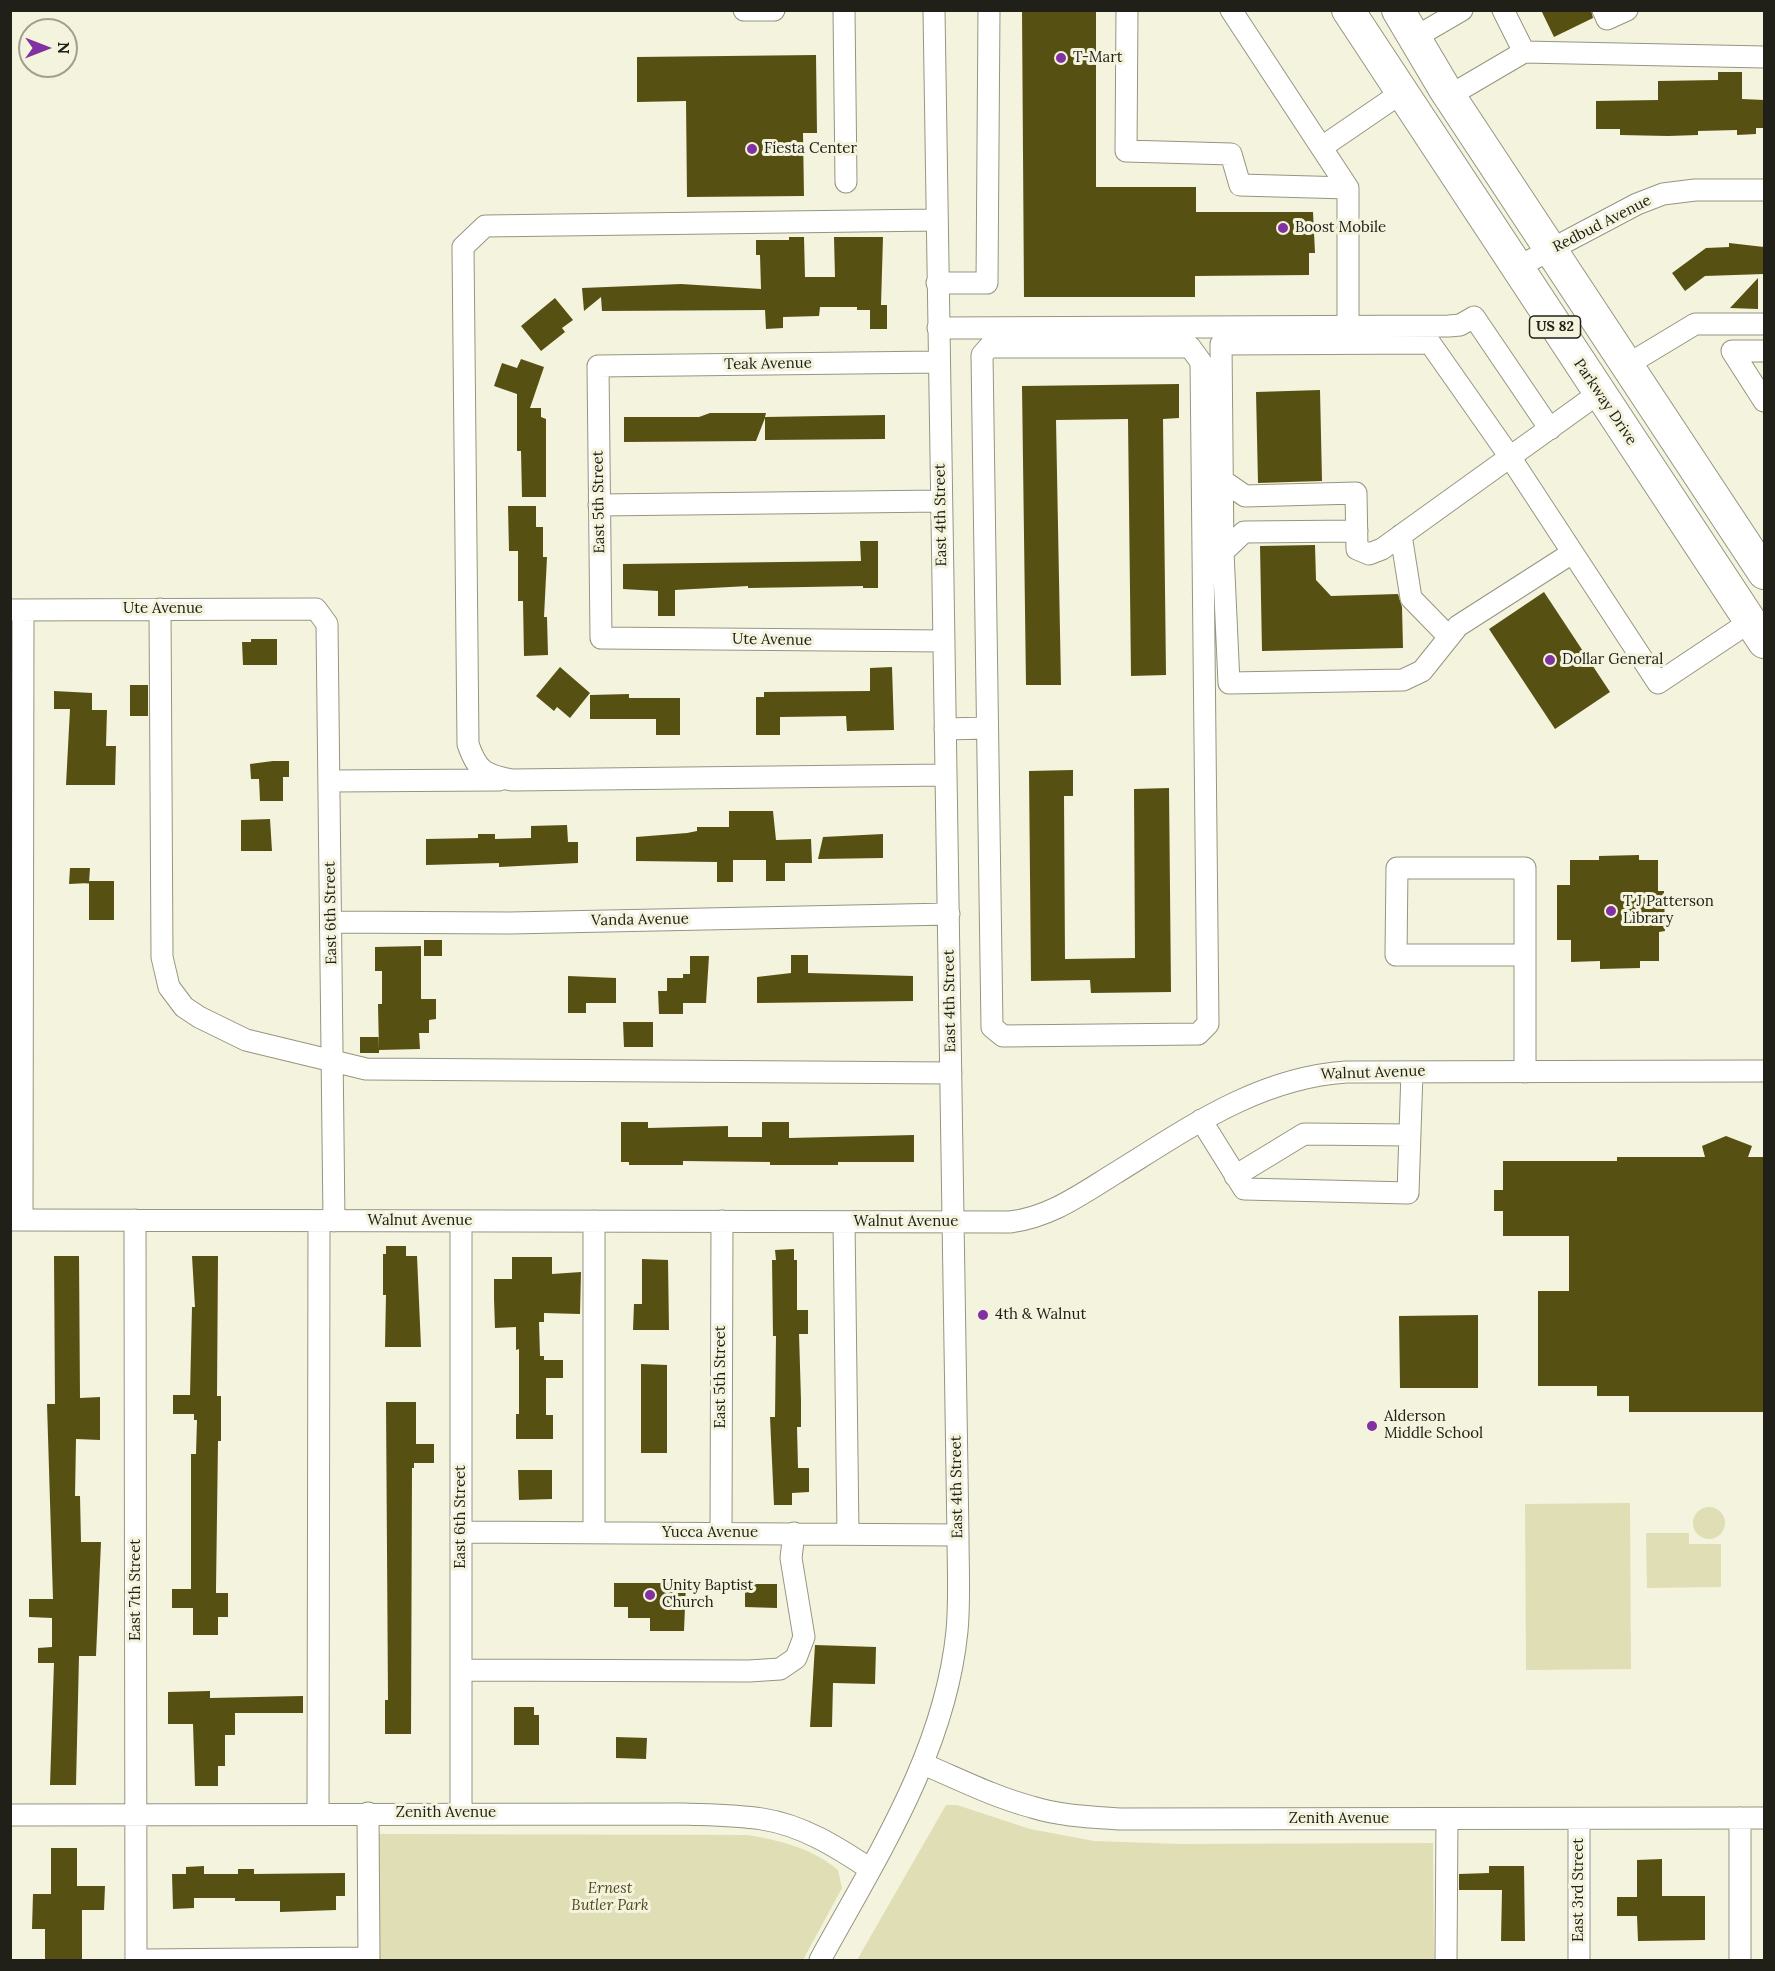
<!DOCTYPE html>
<style>
body{margin:0}
#map{position:relative;width:1775px;height:1971px;overflow:hidden;background:#f4f3dd;font-family:Lora,serif}
canvas{display:block}
.frame{position:absolute;inset:0;border:12px solid #212018;pointer-events:none}
.north{position:absolute;left:18px;top:18px;width:60px;height:60px;box-sizing:border-box;background:#f4f3dd;border:2px solid #a09f8e;border-radius:50%;rotate:90deg;font-size:16px;font-weight:700;line-height:24px;text-align:center;color:#212018}
.north::after{content:'';display:block;margin:auto;width:21px;height:27px;background:#8231a0;clip-path:polygon(50% 0,100% 100%,50% 72%,0 100%)}
</style>
<div id="map">
<canvas width="1775" height="1971"></canvas>
<div class="frame"></div>
<div class="north">N</div>
</div>
<script>
const context = document.querySelector('canvas').getContext('2d');
context.lineJoin = 'round';
function fill(path, color) {
  context.fillStyle = color;
  context.fill(path, 'evenodd');
}
function trace(path, color, width, dash) {
  context.strokeStyle = color;
  context.lineWidth = width;
  context.lineCap = dash ? 'butt' : 'round';
  context.setLineDash(dash || []);
  context.stroke(path);
}
function write(font, color, halo, rows, align = 'center') {
  context.font = font + ' Lora,serif';
  context.lineWidth = 6;
  context.setLineDash([]);
  context.textBaseline = 'middle';
  context.strokeStyle = halo;
  context.fillStyle = color;
  for (const [text, x, y, turn = 0] of rows) {
    context.save();
    context.translate(x, y);
    context.rotate((+turn || 0) * Math.PI / 180);
    context.textAlign = isNaN(turn) ? turn : align;
    if (halo) context.strokeText(text, 0, 0);
    context.fillText(text, 0, 0);
    context.restore();
  }
}
fill(new Path2D(`
 M1630 1503 1631 1669 1526 1670 1525 1504Z
 M1693 1523a16 16 0 1 1 32 0a16 16 0 1 1-32 0Z
 M1646 1533H1689V1544H1721V1587L1647 1588Z
 M946 1805H957L1030 1829 1094 1841 1180 1844 1433 1843 1434 1960H857Z
 M377 1834 747 1835C779 1840 812 1848 838 1870L842 1888 803 1960H377Z`), '#e0deb4');
fill(new Path2D(`
 M1022 10H1096V187H1196V212H1313L1315 253H1309V275L1195 276V297H1024Z
 M1541 10H1591L1593 18 1554 37Z
 M816 55 817 133H803L804 196 687 197 686 101 637 102V57Z
 M1718 72H1742V99L1764 100V128H1756V134L1737 135V130L1698 131V135L1668 136 1620 135V129H1596V101L1658 100V81L1718 80Z
 M789 237H804L805 277H835L834 237H883L881 305H887V329H870V310H857V307H820L819 316 783 317V328L766 329 765 310 602 311 601 297 584 311 582 288 681 284 761 289 760 255H756V240H789Z
 M1729 243 1764 247V274L1705 276 1685 291 1672 273 1706 248 1729 247Z
 M1758 278V309L1730 308Z
 M555 298 573 320 562 328 565 332 541 351 521 326Z
 M521 359 544 367 530 408H541V417L546 419V497H522L521 451H517V394L494 386 502 363 517 368Z
 M1179 384V418L1163 419 1166 675 1131 676 1128 419 1056 420 1061 685H1026L1022 386Z
 M1320 390 1322 481 1258 483 1256 392Z
 M710 413H766L765 417 885 415V439L765 440V418L756 441 624 442V417H699Z
 M508 506H536V527H543V557H547L544 617H547L548 655 524 656 523 601H518V551H509Z
 M860 541H878V588H863V586L748 588V586L675 590V616H658V591L623 589V564L861 561Z
 M1315 545 1316 580 1331 596 1398 594 1402 607 1403 648 1262 651 1260 546Z
 M1544 592 1610 692 1555 729 1489 629Z
 M251 639H277V665H243L242 642H251Z
 M560 667 590 693 570 718 557 707 554 711 536 696Z
 M892 667 894 730 847 731 846 716 780 717V735H756V697H764V692L870 691V668Z
 M130 685H148V716H130Z
 M54 691 92 693V710H107L106 746H116L115 785H66L70 709H54Z
 M629 694V698H680V735H656V719H590V695Z
 M273 761H289V777H283V801H260L259 779H251L250 764Z
 M1073 770V796H1064L1065 959 1135 958 1134 789 1169 788 1171 992 1091 993 1090 980 1031 981 1029 771Z
 M729 811H773L776 840 811 839 812 863H785V881H766V860H733V882H717V862L636 861V837L687 833 697 831V827H729Z
 M270 819 272 851H241V820Z
 M567 825 568 842H578V863L499 867V863L426 865V839L478 838V834H495V839L531 838V826Z
 M883 834V858L818 859 823 837Z
 M1639 855V860H1658V891H1664L1665 931 1659 932V961H1640V968L1600 969V961L1571 962V940H1557V885H1570V860H1599V856Z
 M70 868H90L89 883 69 884Z
 M89 881H114V920H89Z
 M424 940H442V956H424Z
 M421 946V999H436V1019L429 1020V1033H419L420 1049 379 1050 378 1004H382V971H375V947Z
 M791 955H808V973L913 976V1001L757 1003V977L791 973Z
 M690 956H709L706 1003H683V1014H659L658 991H667V978H683V974H690Z
 M568 976 616 978V1003H586V1013H568Z
 M623 1022H653V1047H624Z
 M360 1037H379V1053H360Z
 M621 1122H648V1128L728 1126V1137H762V1122H789V1138L914 1135V1162H838V1165H770V1162L683 1161V1165H629V1162H621Z
 M1726 1136 1752 1146 1748 1157H1764V1412H1629V1396H1597V1386H1538V1291H1569V1236H1503V1211H1494V1190H1503V1161H1617V1157H1705L1702 1146Z
 M386 1246H406V1256H417L421 1347H385L386 1295H383V1254H386Z
 M794 1249V1260H797V1310H808V1334H799L801 1400V1427H797L798 1468H809V1492L792 1493V1505H774L770 1417H775L776 1336H773L772 1260H776L775 1250Z
 M54 1256H79L80 1398 100 1397V1440L76 1439 75 1496H80L81 1542H101L96 1656H79L76 1785H50L54 1663H38V1648L52 1647V1618L29 1617V1599H53L47 1404H55Z
 M192 1256H218L217 1396H221V1441H218L216 1589V1593H228V1617H218V1635H193V1608H172V1589H191V1454H196L197 1420H194V1414H173V1395H190L192 1307H195Z
 M512 1257H552V1274L581 1272 580 1314 544 1313V1322H539L540 1356H544V1360H563V1378H546V1415H553V1439H516V1414H519V1349L516 1350V1327L495 1328 494 1299V1279H512Z
 M642 1259 668 1260 669 1330H633L634 1304H642Z
 M1478 1315V1388H1400L1399 1316Z
 M641 1364 667 1365V1453H641Z
 M386 1402H416V1444H434V1463H414V1468H412L411 1734H385V1700H388Z
 M518 1470H552V1499L519 1500Z
 M614 1583H686L684 1631H650V1618H628V1607H614Z
 M745 1584H777V1608L745 1607Z
 M815 1645 876 1647 875 1684 833 1683 832 1727H810Z
 M210 1691V1698L303 1696V1713H235V1735H225V1766H218V1786H195L193 1724H168V1692Z
 M514 1707H534V1715H539V1745H514Z
 M616 1737 647 1738 646 1759 616 1758Z
 M51 1848H77V1886H105L104 1910H82V1960H45V1929H32L33 1894H51Z
 M1662 1859V1896H1705V1940L1638 1941 1637 1916H1617V1897H1637V1860Z
 M204 1866V1874H238V1869H254V1874L345 1873V1896H336V1910L280 1912V1901H235V1898H194V1908L173 1909 172 1874H186V1867Z
 M1489 1866H1524L1525 1941H1501L1502 1890H1459V1874L1489 1873Z`), '#565112');
const minor = new Path2D(`
 M744 10H774
 M844 10 846 182
 M1127 10 1126 151 1231 154 1240 185 1348 188
 M1231 10 1348 188V327
 M1503 10 1524 52
 M1603 10 1607 19 1627 10
 M1414 38 1462 10
 M1449 96 1524 52 1764 57
 M1322 147 1401 93
 M936 220 485 226 463 247 468 744C477 771 485 775 512 780L946 775
 M1516 268 1637 204 1663 194 1695 190H1764
 M937 283H987L989 10
 M938 328 1449 326 1460 325 1474 317 1550 429
 M989 347H1190L1201 362 1208 1024 1198 1034 1003 1036 992 1027 982 355Z
 M1764 351H1732L1764 401
 M938 362 598 366 601 638 944 641
 M1627 365 1695 324H1764
 M1222 480 1245 496 1356 493 1357 549 1369 554 1382 549 1599 393
 M599 505 941 501
 M1401 535 1411 598 1448 636
 M1223 552 1244 532 1357 531
 M1572 553 1458 626 1422 671 1403 680 1229 683 1223 552 1221 344 1430 343 1510 457 1658 683 1751 621
 M160 609 162 957 169 987 184 1007 199 1017 246 1040 366 1069 951 1073
 M10 610 316 609 327 624 334 1221
 M945 729 987 728
 M329 781 499 780
 M331 922 510 923 949 914
 M1524 955H1396L1397 868H1525V1072
 M1201 1120 1244 1189 1408 1193 1412 1072
 M1235 1176 1304 1134 1410 1135
 M10 1220 1010 1222C1050 1217 1080 1195 1114 1174 1187 1129 1257 1078 1346 1072L1764 1071
 M22 1220 23 610
 M135 1220 136 1960
 M461 1221V1813
 M594 1221V1533
 M844 1222 848 1534
 M461 1532 958 1535
 M721 1533 722 1221
 M461 1670 749 1671 780 1669 796 1658 804 1637 791 1558 794 1533
 M923 1764C959 1779 994 1797 1032 1807 1060 1816 1091 1817 1120 1819L1764 1818
 M368 1813 369 1960
 M318 1814 319 1221
 M10 1815 683 1814C709 1815 736 1815 762 1819 802 1825 837 1847 870 1869
 M1740 1818V1960
 M1579 1819V1960
 M144 1960 369 1958
 M820 1960C877 1856 945 1752 957 1631 960 1599 958 1567 958 1535L934 10
 M1446 1960 1447 1819`);
const highway = new Path2D(`
 M1348 10 1764 642
 M1398 10 1446 91 1764 573`);
trace(minor, '#969581', 23);
trace(highway, '#969581', 34);
trace(minor, '#fff', 21);
trace(highway, '#fff', 32);
for (const [x, y, r, color] of [
 [1061,58,6,"#8231a0"],
 [752,149,6,"#8231a0"],
 [1283,228,6,"#8231a0"],
 [1550,660,6,"#8231a0"],
 [1611,911,6,"#8231a0"],
 [983,1315,6,"#8231a0"],
 [1372,1426,6,"#8231a0"],
 [650,1595,6,"#8231a0"]
]) {
  const dot = new Path2D();
  dot.arc(x, y, r, 0, 2 * Math.PI);
  context.fillStyle = color;
  context.fill(dot);
  trace(dot, '#f4f3dd', 2);
}
for (const [x, y, w] of [
 [1555,327,51]
]) {
  const box = new Path2D();
  box.roundRect(x - w / 2, y - 11, w, 22, 4.5);
  context.fillStyle = '#f4f3dd';
  context.fill(box);
  trace(box, '#212018', 1.5);
}
write('bold 14px', '#212018', null, [
 ["US 82",1555,327]
]);
write('15px', '#212018', '#f4f3dd', [
 ["T-Mart",1073,58],
 ["Fiesta Center",764,149],
 ["Boost Mobile",1295,228],
 ["Dollar General",1562,660],
 ["T J Patterson",1623,902],
 ["Library",1623,919],
 ["4th & Walnut",995,1315],
 ["Alderson",1384,1417],
 ["Middle School",1384,1434],
 ["Unity Baptist",662,1586],
 ["Church",662,1603]
], 'left');
write('15px', '#212018', '#f4f3dd', [
 ["Redbud Avenue",1602,224,-27],
 ["Teak Avenue",768,364,-1],
 ["Parkway Drive",1605,402,56],
 ["East 5th Street",599,502,-91],
 ["East 4th Street",941,515,-91],
 ["Ute Avenue",163,609],
 ["Ute Avenue",772,640,1],
 ["East 6th Street",331,913,-91],
 ["Vanda Avenue",640,920,-1],
 ["East 4th Street",950,1001,-91],
 ["Walnut Avenue",1373,1073,-2],
 ["Walnut Avenue",420,1221],
 ["Walnut Avenue",906,1222],
 ["East 5th Street",721,1377,-90],
 ["East 4th Street",957,1487,-91],
 ["East 6th Street",461,1517,-90],
 ["Yucca Avenue",710,1533],
 ["East 7th Street",136,1590,-90],
 ["Zenith Avenue",446,1813],
 ["Zenith Avenue",1339,1819],
 ["East 3rd Street",1579,1890,-90]
]);
write('italic 15px', '#4f4b1c', '#f4f3dd', [
 ["Ernest",610,1889],
 ["Butler Park",610,1906]
]);
</script>
